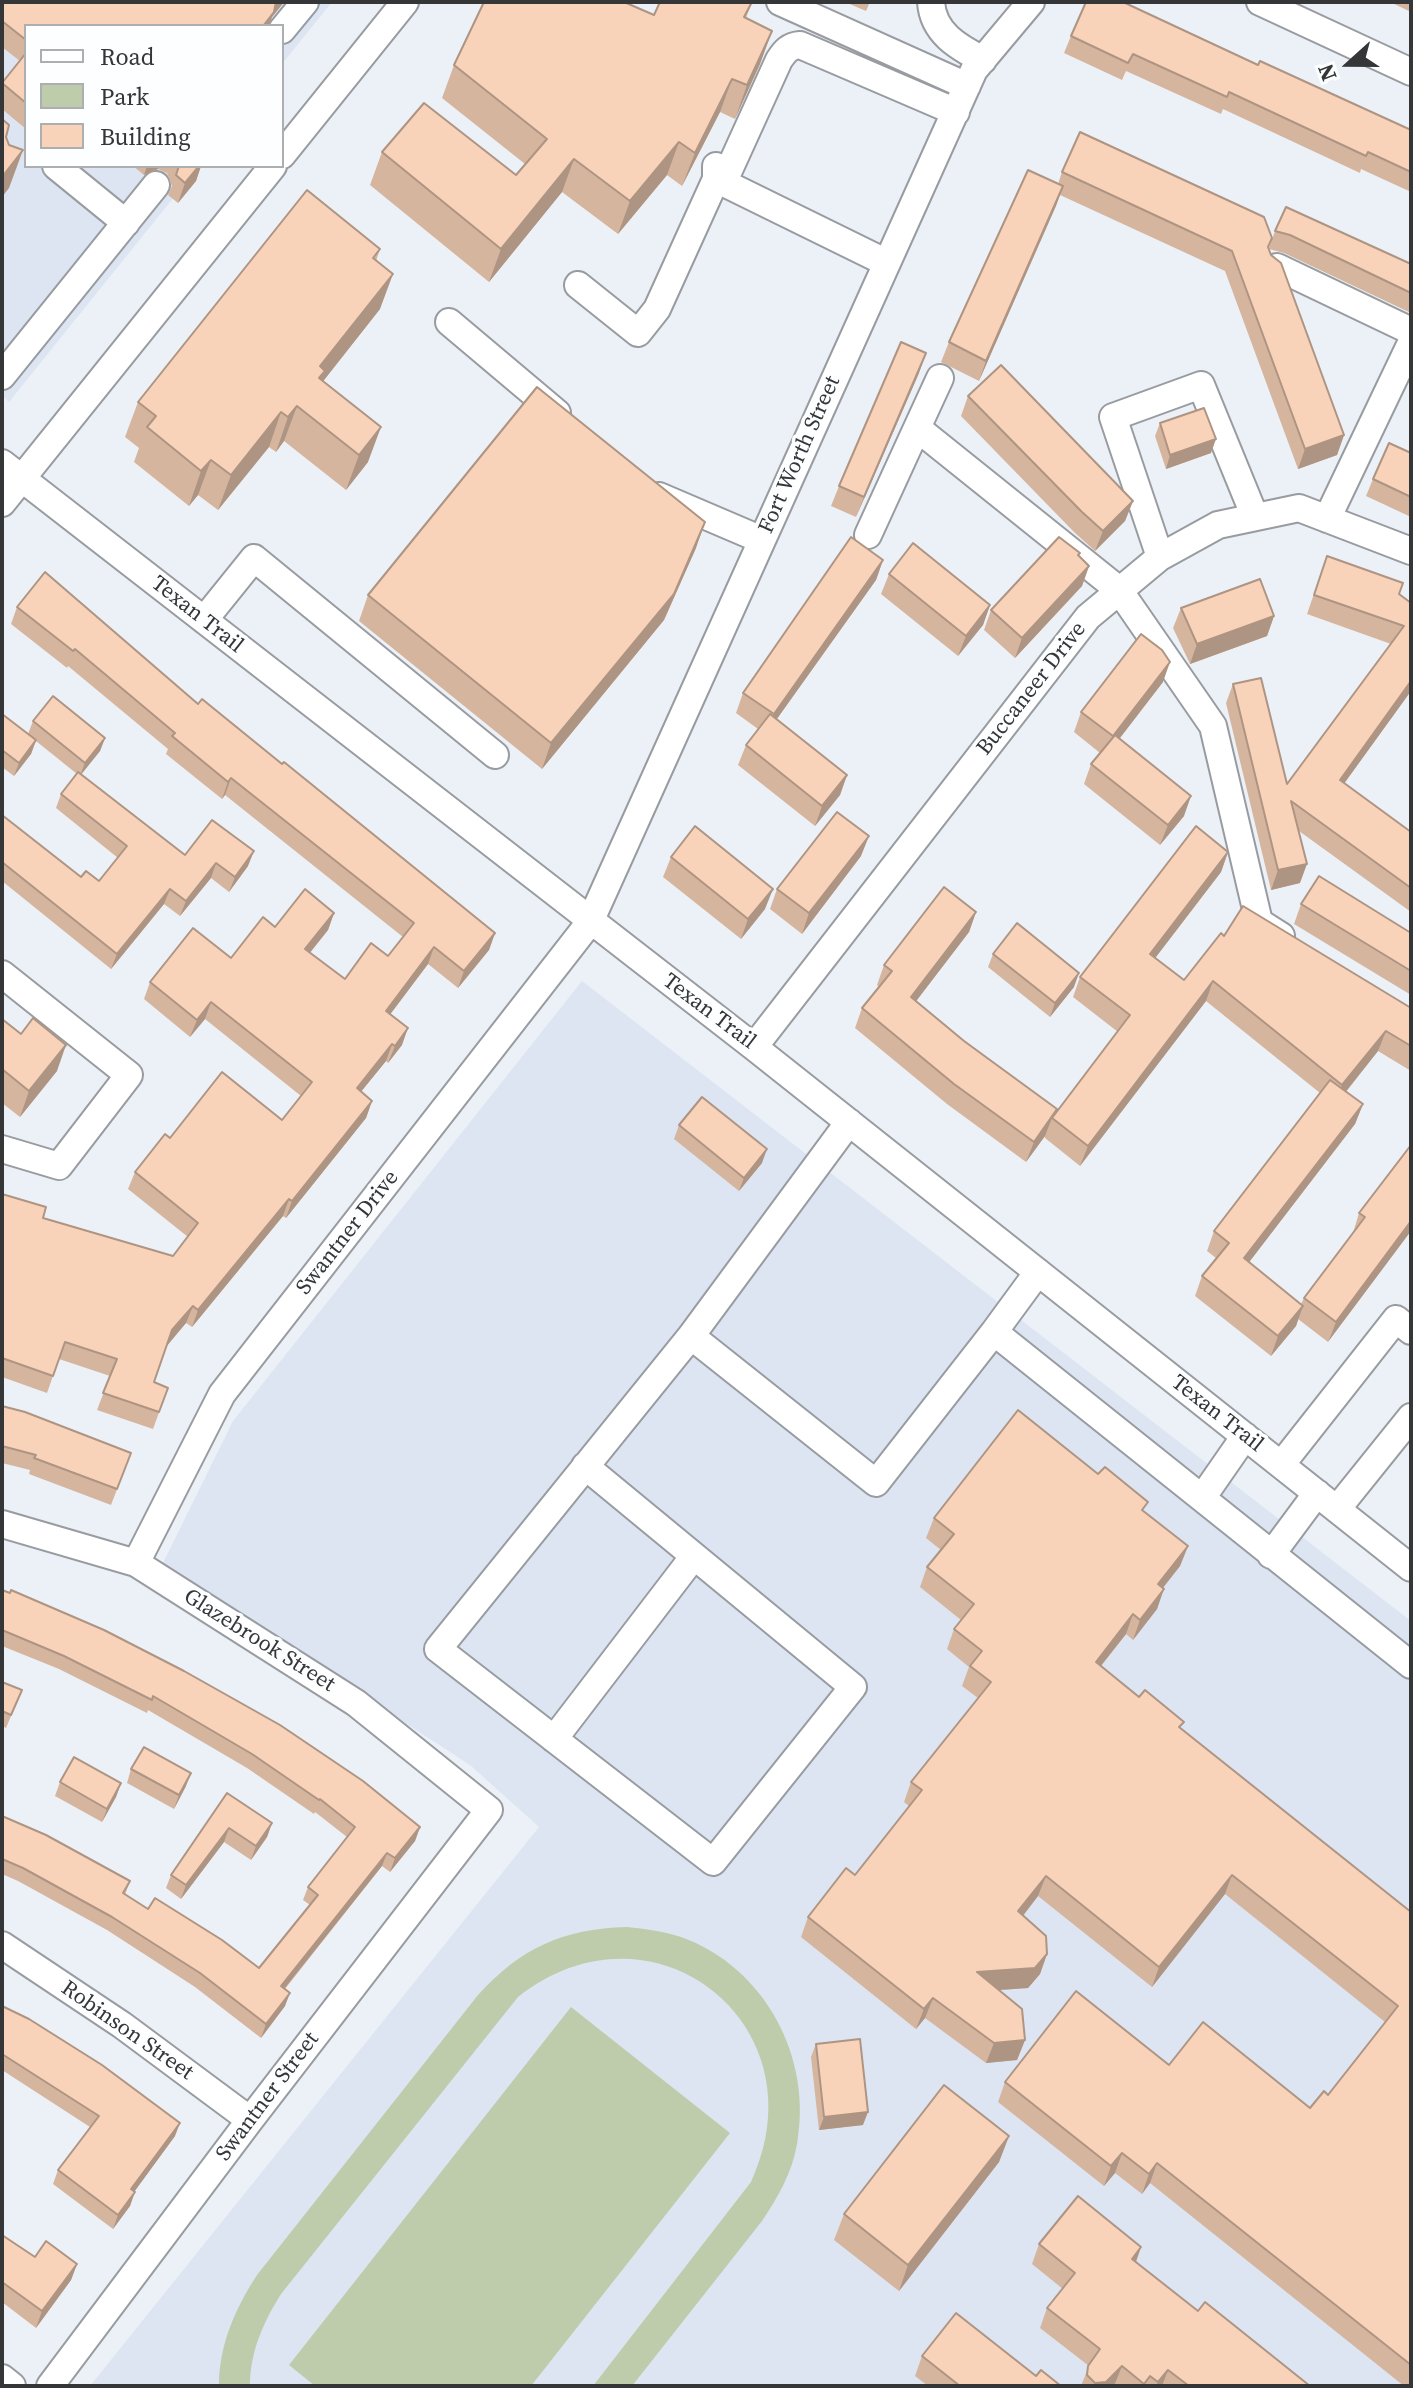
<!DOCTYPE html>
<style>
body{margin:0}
#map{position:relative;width:1413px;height:2388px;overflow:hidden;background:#ecf1f7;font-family:"Source Serif 4",serif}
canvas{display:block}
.frame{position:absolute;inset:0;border:4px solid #343638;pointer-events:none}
.legend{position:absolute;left:24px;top:24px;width:260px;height:144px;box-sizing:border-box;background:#fdfeff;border:2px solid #adaeaf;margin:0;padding:10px 14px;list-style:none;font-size:24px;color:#343638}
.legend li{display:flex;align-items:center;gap:16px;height:40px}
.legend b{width:40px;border:2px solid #adaeaf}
.north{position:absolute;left:1309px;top:24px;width:80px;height:80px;-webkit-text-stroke:6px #fdfeff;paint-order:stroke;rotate:249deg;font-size:22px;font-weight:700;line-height:32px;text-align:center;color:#343638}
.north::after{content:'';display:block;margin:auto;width:28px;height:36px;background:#343638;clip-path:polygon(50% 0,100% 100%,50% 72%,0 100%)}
</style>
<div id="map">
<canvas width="1413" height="2388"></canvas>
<div class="frame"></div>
<ul class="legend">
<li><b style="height:10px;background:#fff"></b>Road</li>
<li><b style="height:22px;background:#bfccac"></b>Park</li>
<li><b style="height:22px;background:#f9d3b9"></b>Building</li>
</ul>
<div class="north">N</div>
</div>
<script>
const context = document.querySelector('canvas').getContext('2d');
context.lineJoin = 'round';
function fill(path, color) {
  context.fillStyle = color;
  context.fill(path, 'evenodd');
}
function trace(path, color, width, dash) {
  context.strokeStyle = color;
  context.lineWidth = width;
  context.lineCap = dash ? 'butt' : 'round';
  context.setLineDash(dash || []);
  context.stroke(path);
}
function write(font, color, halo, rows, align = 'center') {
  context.font = font + ' "Source Serif 4",serif';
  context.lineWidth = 7;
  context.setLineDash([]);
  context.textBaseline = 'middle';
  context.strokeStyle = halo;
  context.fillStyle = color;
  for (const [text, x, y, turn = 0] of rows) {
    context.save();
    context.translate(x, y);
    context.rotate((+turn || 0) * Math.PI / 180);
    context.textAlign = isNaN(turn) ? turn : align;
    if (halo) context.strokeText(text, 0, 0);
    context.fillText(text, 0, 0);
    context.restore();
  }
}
fill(new Path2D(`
 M2 2H332L282 64V26H26V166H199L9 402 2 396Z
 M582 981 1411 1621V2386H90L539 1827 470 1765 162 1565 233 1421Z`), '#dce5f1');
fill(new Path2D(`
 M627 1927C645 1929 663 1931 681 1937 765 1967 813 2058 797 2144 792 2173 778 2197 762 2221L632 2386H593L751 2182C824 2026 654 1890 518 1997L281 2294C263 2323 250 2352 250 2386H219C219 2345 235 2309 257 2275L478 1995C521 1948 562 1929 627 1927Z
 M571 2007 730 2133 531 2386H315L289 2365Z`), '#bfccac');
const minor = new Path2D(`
 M780 2 967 86
 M931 2C933 33 958 47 983 60
 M1260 2 1411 72
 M282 30 305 2
 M282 155 405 2
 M56 166 126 223
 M716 166V179L887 263
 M1277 267 1411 331
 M578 285 638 333 657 309 716 179 729 170 779 60C785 51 789 46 800 45L956 112
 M449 322 557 413
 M2 376 156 185
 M917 428 940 378
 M2 463 754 1047 1411 1568
 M659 496 762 540
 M2 503 273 166
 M1327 519 1411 343
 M868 535 917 428 1119 590 1213 726 1259 922 1281 936
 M1160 557 1113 417 1201 385 1255 517
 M204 620 254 558 495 755
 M2 974 129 1075 59 1166 2 1149
 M754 1047 1088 617 1160 557 1218 525 1299 508 1411 551
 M1038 1272 994 1332 1411 1665
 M691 1336 876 1483 994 1332
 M1281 1465 1396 1319 1411 1331
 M585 1466 853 1687 713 1862 438 1649 691 1336 849 1122
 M1202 1498 1245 1436
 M1337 1509 1411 1417
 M2 1524 136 1563 356 1703 489 1810 250 2120 50 2386
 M1271 1555 1317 1493
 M136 1563 222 1394 590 922 974 70 1031 2
 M554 1739 694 1556
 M2 1945 122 2025 250 2120
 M2 2378 12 2386`);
trace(minor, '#989ca1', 30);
trace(minor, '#fff', 26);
fill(new Path2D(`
 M2 2H284L272 17 269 26H26V129L2 109V83L20 61 2 47Z
 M752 2 746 18 772 31 760 64 735 119 720 112 682 186 667 175 618 234 562 192 489 282 370 185 382 152 516 175 525 164 442 98 454 65 654 15Z
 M845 2H870L866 11Z
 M1390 2H1411V12Z
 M1071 36 1258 65 1411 130V192L1361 169 1360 173 1223 109 1221 114 1126 71 1122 80 1064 53Z
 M133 166H201L196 181 178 203 168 195 172 186 167 173 158 169 144 175Z
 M1062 172 1269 248 1275 231 1411 264V313L1284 253 1269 249 1344 435 1337 455 1298 469 1225 271 1060 195 979 381 941 362 949 342 1058 184Z
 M380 249 376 261 380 309 323 381 368 462 346 490 284 441 276 452 269 447 218 510 198 495 189 506 134 462 139 448 125 437 138 402Z
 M919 373 856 517 831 506 839 486Z
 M968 396 1133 501 1125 521 1095 551 1074 532 961 416Z
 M1160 423 1211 453 1166 469 1155 436Z
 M1411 453V517L1366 496 1373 479Z
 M696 548 664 620 542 769 359 621 368 595Z
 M1079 556 1089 566 1082 586 1015 658 984 630 991 610Z
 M1327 556 1399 594 1411 691 1344 783 1411 832V912L1299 831 1300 883 1271 890 1226 703 1233 684 1287 784 1391 644 1307 614Z
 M883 560 876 580 777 719 847 775 840 795 815 826 738 765 746 745 758 729 736 713 743 693Z
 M889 574 990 605 983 625 958 656 881 594Z
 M17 607 198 704 495 933 489 950 458 988 428 964 390 1014 402 1045 388 1063 386 1061 361 1092 372 1101 366 1118 286 1218 283 1216 192 1327 186 1323 166 1346 154 1382 168 1388 153 1429 97 1410 110 1376 59 1359 47 1393 2 1377V1194L43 1218 173 1256 188 1237 128 1189 135 1172 170 1138 282 1120 301 1096 205 1019 190 1037 144 999 150 982 231 958 275 927 334 913 328 930 310 953 345 979 388 956 403 937 225 795 222 799 166 754 168 749 68 666 67 668 11 624Z
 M1181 608 1274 616 1267 636 1190 664 1173 628Z
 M1163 682 1120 738 1184 816 1160 845 1084 784 1091 764 1100 753 1074 732 1081 712Z
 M2 714 28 734 33 721 105 738 100 751 81 774 185 855 248 866 229 892 211 878 180 916 164 904 111 969 2 881V815L81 877 99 881 118 858 56 808 61 794 77 774 36 741 31 754 14 776 2 767Z
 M1228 852 1221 872 1155 958 1184 980 1224 936 1411 1008V1071L1378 1051 1346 1092 1363 1104 1355 1124 1249 1262 1301 1304 1304 1298 1353 1233 1359 1213 1411 1145 1328 1342 1298 1319 1296 1326 1271 1356 1195 1296 1202 1276 1216 1258 1207 1251 1214 1231 1320 1093 1206 1001 1080 1166 1045 1138V1136L1026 1162 947 1104 855 1028 862 1008 879 987 877 985 884 965 976 912 969 932 916 1001 964 1041 1056 1112 1118 1032 1073 997 1080 977Z
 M861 856 802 934 770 909 777 889Z
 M671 857 765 909 741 939 663 877Z
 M1301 904 1411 933V995L1294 924Z
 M993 954 1074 987 1050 1017 988 967Z
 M2 1019 57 1071 20 1117 2 1103Z
 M679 1125 762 1163 739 1191 674 1139Z
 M2 1406 131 1453 111 1505 29 1474 30 1470 2 1463Z
 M1144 1512 1188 1546 1180 1566 1163 1588 1157 1609 1133 1640 1126 1634 1101 1666 1411 1912V2386H1404L1150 2183 1142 2194 1115 2173 1104 2186 998 2102 1005 2082 1169 2065 1310 2108 1328 2095 1385 2022 1225 1894 1152 1987 1038 1896 1023 1916 1047 1954 1040 1974 1028 1988 999 1990 1025 2040 1017 2060 986 2063 925 2018 916 2029 801 1937 808 1917 855 1875 909 1806 904 1802 911 1782 978 1698 962 1686 969 1667 947 1649 954 1629 961 1620 920 1587 927 1567 941 1550 926 1538 934 1518Z
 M2 1590 420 1827 415 1841 390 1872 382 1866 285 1989V2006L261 2038 195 1987 107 1930 18 1881 2 1874V1816L130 1881 125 1895 148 1909 259 1968 310 1905 303 1900 308 1887 347 1837 315 1812 314 1814 247 1768 148 1710 147 1713 59 1669 2 1646Z
 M2 1682 22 1690 6 1728 2 1726Z
 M131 1769 186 1786 174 1809 127 1783Z
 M60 1782 121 1783 116 1797 102 1822 55 1796Z
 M227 1793 272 1823 267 1837 251 1860 224 1842 181 1899 166 1888 171 1875Z
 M2 2006 175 2136 134 2192 130 2206 113 2229 53 2184 58 2170 90 2127 2 2070Z
 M816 2044 863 2125 819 2130 811 2057Z
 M1009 2136 999 2162 899 2291 834 2240 844 2214Z
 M2 2235 35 2257 77 2264 71 2280 36 2328 2 2302Z
 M1039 2244 1141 2247 1136 2262 1198 2311 1310 2386H1081L1089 2366 1040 2328 1047 2308 1063 2289 1032 2264Z
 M922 2356 1036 2376 1061 2386H928L915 2376Z`), '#d6b59f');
fill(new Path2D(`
 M276 2H284L272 17 269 26H263Z
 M772 31 760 64 735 119 747 85Z
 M732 79 720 112 682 186 695 153Z
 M679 142 667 175 618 234 630 201Z
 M23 150 9 188 2 197V177Z
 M574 159 562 192 489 282 501 249Z
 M147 166H159L158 169 144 175Z
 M199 166H201L196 181 178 203 185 183Z
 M1063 186 1056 206 979 381 986 361Z
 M393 274 380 309 321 384 313 406 320 366Z
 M926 353 919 373 856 517 864 497Z
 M297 406 284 441 276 452 288 417Z
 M281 412 269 447 218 510 231 475Z
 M381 427 368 462 346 490 359 455Z
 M1344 435 1337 455 1298 469 1305 449Z
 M1216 439 1211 453 1166 469 1170 455Z
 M211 460 198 495 189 506 201 471Z
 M1133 501 1125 521 1095 551 1103 531Z
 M705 522 696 548 664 620 542 769 551 743Z
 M883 560 876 580 766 734 774 714Z
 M1089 566 1082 586 1015 658 1022 638Z
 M990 605 983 625 958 656 966 636Z
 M1274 616 1267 636 1190 664 1197 644Z
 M1170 662 1163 682 1106 756 1113 736Z
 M1411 681V691L1333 799 1340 780Z
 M105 738 100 751 80 776 85 763Z
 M36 740 31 754 14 776 19 763Z
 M847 775 840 795 815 826 822 806Z
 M231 778 225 795 222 799 228 782Z
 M1191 796 1184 816 1160 845 1168 825Z
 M869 836 861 856 802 934 809 913Z
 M254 851 248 866 229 892 235 877Z
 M1228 852 1221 872 1143 974 1150 954Z
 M216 863 211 878 180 916 186 901Z
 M1307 864 1300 883 1271 890 1278 870Z
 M170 889 164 904 111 969 117 954Z
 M773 889 765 909 741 939 748 919Z
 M976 912 969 932 904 1017 911 997Z
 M334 913 328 930 299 966 305 949Z
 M495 933 489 950 458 988 464 971Z
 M434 947 428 964 380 1028 386 1011Z
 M1079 973 1074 987 1050 1017 1055 1003Z
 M1213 981 1206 1001 1080 1166 1088 1146Z
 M211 1002 205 1019 190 1037 197 1020Z
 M408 1028 402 1045 388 1063 395 1046Z
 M1386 1031 1378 1051 1335 1105 1342 1085Z
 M392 1044 386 1061 350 1105 357 1088Z
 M66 1045 57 1071 20 1117 29 1091Z
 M372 1101 366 1118 286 1218 292 1201Z
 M1363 1104 1355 1124 1237 1278 1244 1258Z
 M1057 1109 1052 1118 1045 1136 1026 1162 1034 1142Z
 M767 1149 762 1163 739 1191 744 1178Z
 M289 1199 283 1216 192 1327 198 1310Z
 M1411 1221V1231L1328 1342 1336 1322Z
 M193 1306 186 1323 166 1347 172 1330Z
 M1303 1306 1296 1326 1271 1356 1278 1336Z
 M1188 1546 1180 1566 1150 1604 1158 1584Z
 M1164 1589 1157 1609 1133 1640 1140 1620Z
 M1133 1614 1126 1634 1088 1682 1096 1662Z
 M191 1773 186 1786 174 1809 179 1795Z
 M121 1783 116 1797 102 1822 107 1809Z
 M272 1823 267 1837 251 1860 256 1846Z
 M420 1827 415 1841 390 1872 395 1858Z
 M229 1828 224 1842 181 1899 186 1885Z
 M387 1853 382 1866 276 1999 281 1986Z
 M1232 1875 1225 1894 1152 1987 1159 1967Z
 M1046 1876 1038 1896 1011 1931 1018 1911Z
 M1047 1954 1040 1974 1028 1988 970 1992 977 1972Z
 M290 1993 285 2006 261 2038 266 2024Z
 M933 1998 925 2018 916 2029 924 2009Z
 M1025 2040 1017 2060 986 2063 994 2043Z
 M868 2112 863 2125 819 2130 824 2117Z
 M180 2123 175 2136 126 2203 131 2189Z
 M1009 2136 999 2162 899 2291 908 2265Z
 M1122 2153 1115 2173 1104 2186 1111 2166Z
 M1157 2163 1150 2183 1142 2194 1149 2174Z
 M135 2192 130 2206 113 2229 118 2215Z
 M1141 2247 1134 2267 1132 2259Z
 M77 2264 71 2280 36 2328 42 2311Z
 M1122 2366 1114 2386H1094L1095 2383Z
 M1168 2370 1162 2386H1156L1158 2382Z`), '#ae9482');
const building = new Path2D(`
 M2 2H276L274 12 263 26H26V40L2 21Z
 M484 2H624L654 15 660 2H752L744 17 772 31 747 85 732 79 695 153 679 142 630 201 574 159 501 249 382 152 424 103 516 175 547 139 454 65Z
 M1086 2H1123L1258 65 1260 61 1411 130V172L1368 152 1366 156 1229 92 1227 97 1133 54 1128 63 1071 36Z
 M26 53V103L2 83Z
 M2 119 9 125 6 137 9 145 23 150 2 177Z
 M1080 132 1264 217 1272 238 1268 247 1271 255 1281 263 1344 435 1305 449 1232 251 1062 172Z
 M179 166H199L185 183 176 175Z
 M1028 170 1063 186 986 361 949 342Z
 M307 190 380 249 373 258 393 274 320 366 325 371 319 378 381 427 359 455 297 406 288 417 281 412 231 475 211 460 201 471 147 427 156 416 138 402Z
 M1286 207 1411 264V293L1290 235 1275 231Z
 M901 342 926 353 864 497 839 486Z
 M1001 365 1133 501 1103 531 1082 512 968 396Z
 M537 387 705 522 674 594 551 743 368 595Z
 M1204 408 1216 439 1170 455 1160 423Z
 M1389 443 1411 453V497L1373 479Z
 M851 537 883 560 774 714 743 693Z
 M1059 537 1080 553 1078 555 1089 566 1022 638 991 610Z
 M913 543 990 605 966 636 889 574Z
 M1327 556 1403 583 1399 594 1411 603V681L1340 780 1411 832V888L1291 801 1307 864 1278 870 1233 684 1261 678 1287 784 1404 626 1314 595Z
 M45 572 198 704 202 699 282 764 284 762 495 933 464 971 434 947 386 1011 408 1028 395 1046 392 1044 357 1088 372 1101 292 1201 289 1199 198 1310 193 1306 172 1330 154 1382 168 1388 159 1412 103 1393 117 1359 65 1342 53 1376 2 1358V1194L46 1207 43 1218 173 1256 198 1223 135 1172 165 1134 170 1138 222 1072 282 1120 312 1082 211 1002 197 1020 150 982 193 928 231 958 263 917 275 927 305 889 334 913 305 949 345 979 371 943 388 956 414 923 231 778 228 782 172 736 175 733 75 649 73 651 17 607Z
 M1260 579 1274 616 1197 644 1181 608Z
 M1141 634 1162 650 1170 662 1113 736 1081 712Z
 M53 696 105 738 85 763 33 721Z
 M2 714 36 740 19 763 2 750Z
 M770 714 847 775 822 806 746 745Z
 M1115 735 1191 796 1168 825 1091 764Z
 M78 772 185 855 212 820 254 851 235 877 216 863 186 901 170 889 117 954 2 862V815L81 877 86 871 99 881 127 846 61 794Z
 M837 812 869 836 809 913 777 889Z
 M695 826 773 889 748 919 671 857Z
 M1196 826 1228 852 1150 954 1184 980 1221 933 1224 936 1243 906 1411 1008V1046L1386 1031 1342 1085 1213 981 1088 1146 1052 1118 1130 1015 1080 977Z
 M1319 876 1411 933V971L1301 904Z
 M944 887 976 912 911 997 964 1041 1057 1109 1034 1142 954 1084 862 1008 892 971 884 965Z
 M1017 923 1079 973 1055 1003 993 954Z
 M33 1018 66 1045 29 1091 2 1069V1019L21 1034Z
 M1330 1080 1363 1104 1244 1258 1303 1306 1278 1336 1202 1276 1229 1243 1214 1231Z
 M702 1097 767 1149 744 1178 679 1125Z
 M1411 1145V1221L1336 1322 1304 1298 1365 1217 1359 1213Z
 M2 1406 25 1412 131 1453 117 1489 34 1458 36 1455 2 1446Z
 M1018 1410 1098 1474 1105 1467 1148 1502 1142 1510 1188 1546 1158 1584 1164 1589 1140 1620 1133 1614 1096 1662 1139 1697 1145 1690 1184 1722 1179 1727 1411 1912V2365L1157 2163 1149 2174 1122 2153 1111 2166 1005 2082 1076 1991 1169 2065 1203 2022 1310 2108 1324 2091 1328 2095 1398 2006 1232 1875 1159 1967 1046 1876 1018 1911 1046 1936 1047 1954 1035 1968 977 1972 1022 2009 1025 2040 994 2043 933 1998 924 2009 808 1917 846 1868 855 1875 922 1790 911 1782 991 1682 970 1666 982 1651 954 1629 974 1604 927 1567 954 1534 934 1518Z
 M2 1590 10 1593 11 1590 104 1630 184 1671 280 1725 363 1781 420 1827 395 1858 387 1853 281 1986 290 1993 266 2024 200 1973 112 1917 23 1868 2 1859V1816L46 1835 130 1881 123 1893 148 1909 155 1898 222 1940 259 1968 318 1895 308 1887 355 1827 320 1799 319 1800 252 1754 153 1696 152 1700 64 1656 2 1630Z
 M2 1682 22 1690 11 1715 2 1711Z
 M144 1747 191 1773 179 1795 131 1769Z
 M74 1757 121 1783 107 1809 60 1782Z
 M227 1793 272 1823 256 1846 229 1828 186 1885 171 1875Z
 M2 2006 29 2019 102 2065 180 2123 131 2189 135 2192 118 2215 58 2170 99 2116 2 2054Z
 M860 2039 868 2112 824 2117 816 2044Z
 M944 2085 1009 2136 908 2265 844 2214Z
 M1078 2196 1141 2247 1132 2259 1198 2311 1205 2302 1310 2386H1189L1168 2370 1158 2382 1150 2376 1144 2384 1122 2366 1106 2382 1095 2383 1087 2375 1088 2366 1100 2349 1047 2308 1075 2273 1039 2244Z
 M2 2235 35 2257 46 2241 77 2264 42 2311 2 2282Z
 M956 2313 1036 2376 1041 2370 1061 2386H960L922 2356Z`);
fill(building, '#f9d3b9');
trace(building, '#ae9482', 2);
write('22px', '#343638', '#fdfeff', [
 ["Fort Worth Street",800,455,-66],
 ["Texan Trail",197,615,38],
 ["Buccaneer Drive",1032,689,-52],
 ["Texan Trail",709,1012,37],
 ["Swantner Drive",348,1233,-52],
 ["Texan Trail",1217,1414,38],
 ["Glazebrook Street",259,1641,32],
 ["Robinson Street",127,2031,35],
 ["Swantner Street",268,2097,-53]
]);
</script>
